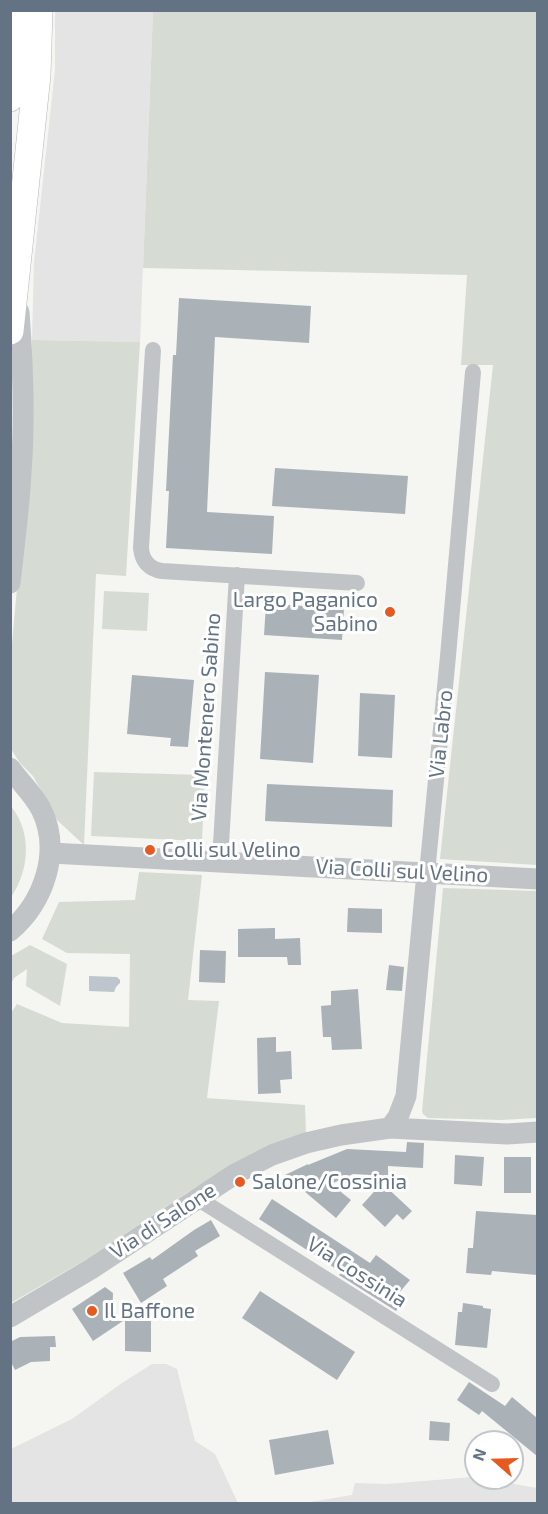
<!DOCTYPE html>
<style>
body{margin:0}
#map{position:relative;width:548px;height:1514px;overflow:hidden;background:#f5f5f2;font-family:"Exo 2",sans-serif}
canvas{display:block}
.frame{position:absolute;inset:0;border:12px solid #647383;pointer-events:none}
.north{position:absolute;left:464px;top:1430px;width:60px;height:60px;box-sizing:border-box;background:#fff;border:2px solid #c1c7cd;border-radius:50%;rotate:290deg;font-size:16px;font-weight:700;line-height:24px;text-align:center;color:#647383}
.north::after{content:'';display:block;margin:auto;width:21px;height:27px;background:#e65a21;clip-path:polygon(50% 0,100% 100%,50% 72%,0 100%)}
</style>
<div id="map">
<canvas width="548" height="1514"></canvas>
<div class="frame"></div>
<div class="north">N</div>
</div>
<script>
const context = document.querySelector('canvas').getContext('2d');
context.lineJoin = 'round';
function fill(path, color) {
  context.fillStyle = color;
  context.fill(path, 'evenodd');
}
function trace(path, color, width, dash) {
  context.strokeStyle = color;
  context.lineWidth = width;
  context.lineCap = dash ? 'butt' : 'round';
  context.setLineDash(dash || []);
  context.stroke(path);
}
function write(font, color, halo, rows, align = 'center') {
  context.font = font + ' "Exo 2",sans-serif';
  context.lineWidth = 6;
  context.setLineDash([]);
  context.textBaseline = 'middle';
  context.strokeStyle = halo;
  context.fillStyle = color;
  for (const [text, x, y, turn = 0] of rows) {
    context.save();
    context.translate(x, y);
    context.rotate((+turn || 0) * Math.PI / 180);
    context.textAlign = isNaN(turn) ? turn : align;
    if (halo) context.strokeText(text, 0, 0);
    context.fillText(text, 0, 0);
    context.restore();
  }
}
fill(new Path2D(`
 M55 11H153L140 342 32 340 34 263 55 70Z
 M152 1364H166L177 1369 195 1441 215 1454 238 1503H11V1449L72 1419 122 1383Z
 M473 1477 537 1488V1503H305L352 1495 355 1483 387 1484Z`), '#e3e4e3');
fill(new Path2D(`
 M153 11H537V865L440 859 493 365H461L467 275 143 268Z
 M32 340 140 342 126 576 96 574 84 845 57 820 33 776 20 763 11 749V655L28 466Z
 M104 591 149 593 147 631 102 629Z
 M94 772 205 775 202 841 91 836Z
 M10 805C14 810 18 816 20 821 31 846 26 876 11 897Z
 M139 872 202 875 188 1000 219 1001 207 1098 305 1105 306 1134 245 1158 188 1192 87 1259 11 1303V1013L17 1004 62 1023 129 1027 130 954 67 953 42 939 59 902 135 900Z
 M443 888 537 891V1118L501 1120 428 1118 423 1114 422 1111Z
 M30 945 67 964 60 1006 26 986 27 969 14 978 11 984V956Z`), '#d6dcd3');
fill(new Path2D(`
 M89 976 117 977 120 980V983L116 987 114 992 89 991Z`), '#bdc6cc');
fill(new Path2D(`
 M179 298 311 306 309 343 215 337 207 512 274 516 272 554 166 548 169 491H166L173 355H176Z
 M275 468 408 476 405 514 272 506Z
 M266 604 344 608 342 640 264 635Z
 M265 672 319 675 313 763 260 759Z
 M132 675 194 680 188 747 170 746 171 738 127 734Z
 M360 693 395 695 392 758 358 756Z
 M267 784 393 790 392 827 265 821Z
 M348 908 382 909V933L347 932Z
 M275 928V939L300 938 301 965H288L287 957H238V929Z
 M200 950 226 951 225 983 199 982Z
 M389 965 404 967 402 991 386 990Z
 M358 989 362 1049 332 1050 331 1037H323L321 1006 331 1005V991Z
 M276 1037V1052L291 1051 292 1079 280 1080 281 1093 258 1094 257 1038Z
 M407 1142 424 1143 423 1168 388 1166V1176L353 1174 331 1184 351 1200 336 1218 285 1175 308 1164V1165L347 1149 406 1152Z
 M455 1155 484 1157 482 1186 454 1184Z
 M504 1157H531V1193H504Z
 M382 1183 412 1211 403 1220 397 1214 385 1227 362 1205Z
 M272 1199 370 1263 376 1255 410 1280 399 1293 406 1298 396 1311 339 1275 341 1272 259 1219Z
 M476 1211 537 1215V1275L492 1271 491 1275 466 1273 468 1248H473Z
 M211 1220 220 1236 195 1251 198 1256 163 1279 167 1286 141 1303 123 1273 150 1257 152 1260 194 1230Z
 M105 1287 113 1293 112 1320 111 1321H123L93 1341 72 1309Z
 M260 1291 355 1352 337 1380 242 1318Z
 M463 1303 483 1306V1308L491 1309 487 1348 455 1345 458 1312H462Z
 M125 1321H151V1352L125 1351Z
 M55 1336 56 1347H50V1361L31 1362 15 1370 10 1360V1342L20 1337Z
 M469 1382 505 1406 512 1397 537 1418V1456L482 1411 479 1415 457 1400Z
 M430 1421 450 1423 449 1441 429 1440Z
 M328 1430 334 1464 275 1475 269 1440Z`), '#aab1b7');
const primary = new Path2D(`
 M10 98 15 10
 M10 331 37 75 39 10`);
trace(primary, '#b3b7bb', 28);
trace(new Path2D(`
 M153 350 141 548C142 561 149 569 162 571L357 583
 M220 861 237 575
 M427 873 448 656 473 372
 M197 1198 492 1384`), '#c0c4c7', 16);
trace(new Path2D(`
 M10 583C14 547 19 510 21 473 25 420 23 365 19 312
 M10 768C20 782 33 794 41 809 62 851 44 902 10 931
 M51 853 538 879
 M390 1128 398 1117 406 1096 427 873
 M10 1317 91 1269 235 1174 272 1155 306 1143 341 1135 390 1128 507 1134 538 1132`), '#c0c4c7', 21);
trace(primary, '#fff', 27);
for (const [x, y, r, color] of [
 [390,612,6,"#e65a21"],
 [150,850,6,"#e65a21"],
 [240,1182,6,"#e65a21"],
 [92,1311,6,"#e65a21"]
]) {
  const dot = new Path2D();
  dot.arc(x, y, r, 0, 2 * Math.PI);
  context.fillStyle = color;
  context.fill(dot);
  trace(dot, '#fff', 2);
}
write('21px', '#647383', '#fff', [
 ["Largo Paganico",378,600,"right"],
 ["Sabino",378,624,"right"],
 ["Colli sul Velino",162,850],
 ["Salone/Cossinia",252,1182],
 ["Il Baffone",104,1311]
], 'left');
write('21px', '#647383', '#fff', [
 ["Via Montenero Sabino",206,717,-86],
 ["Via Labro",441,734,-84],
 ["Via Colli sul Velino",402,871,3],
 ["Via di Salone",163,1221,-33],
 ["Via Cossinia",357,1272,32]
]);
</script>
